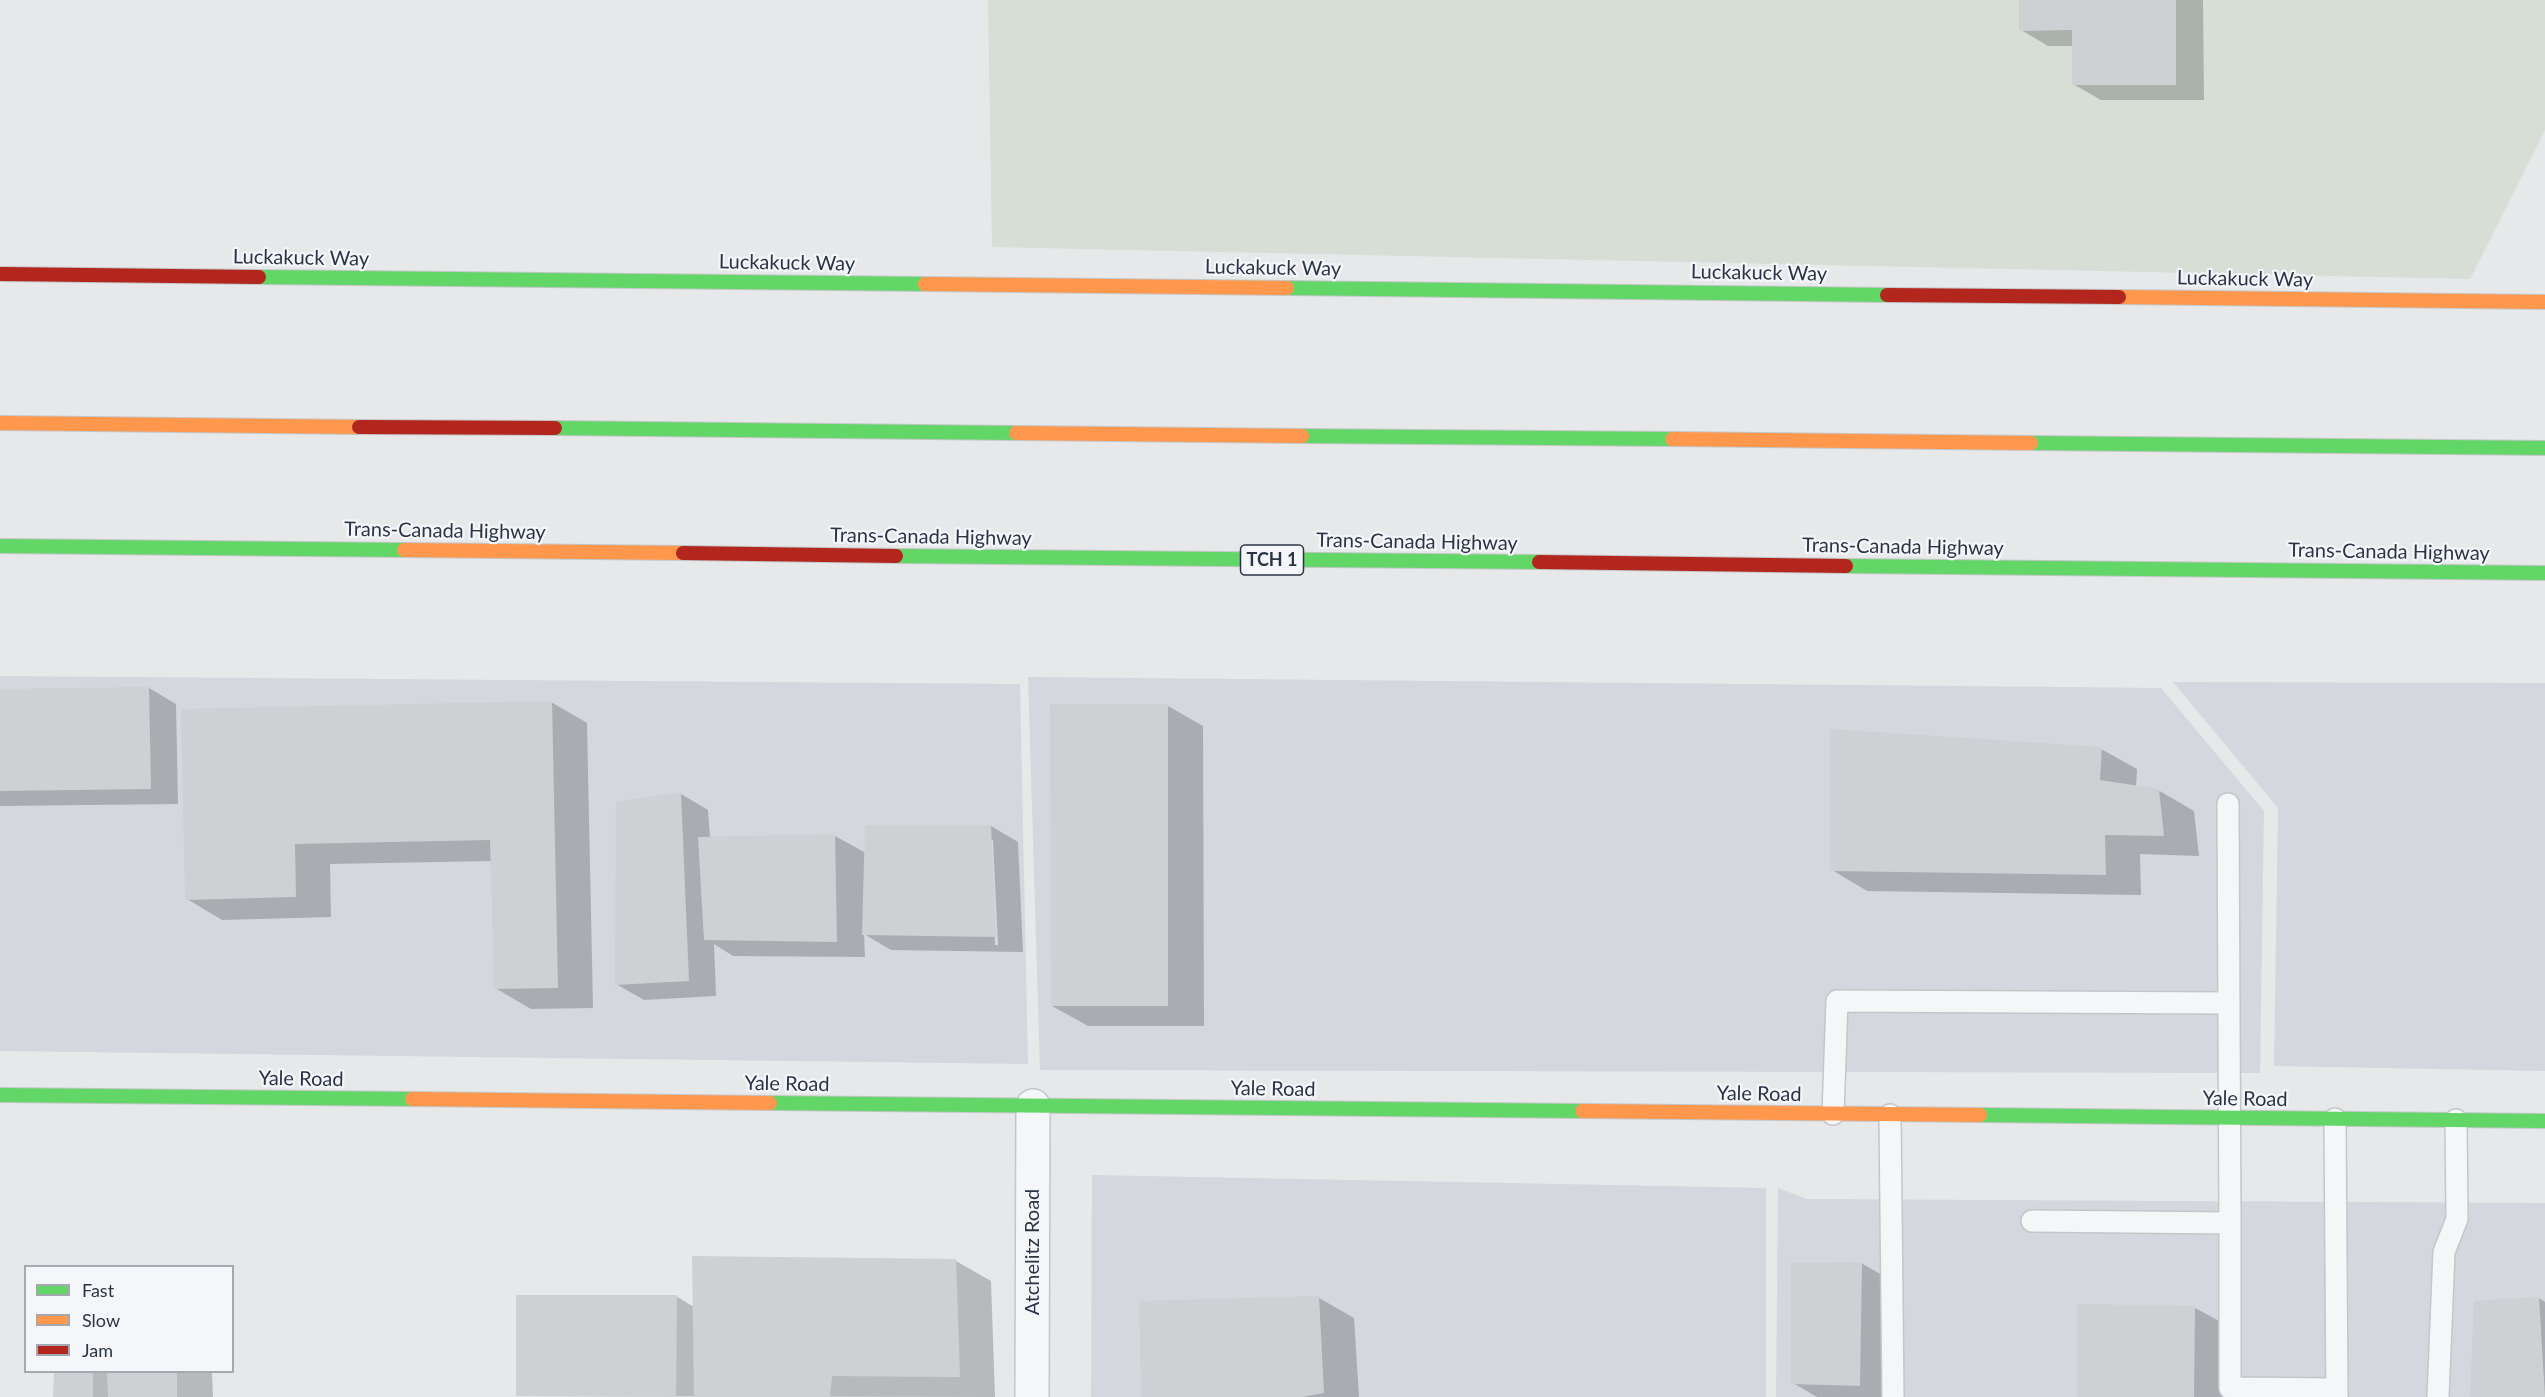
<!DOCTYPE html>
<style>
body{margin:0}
#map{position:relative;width:2545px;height:1397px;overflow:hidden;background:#e6e8ea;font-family:Lato,sans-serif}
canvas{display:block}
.legend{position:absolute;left:24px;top:1265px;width:210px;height:108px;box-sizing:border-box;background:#f4f6f9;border:2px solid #a4a8b1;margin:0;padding:8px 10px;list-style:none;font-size:18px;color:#2b3445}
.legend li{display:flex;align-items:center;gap:12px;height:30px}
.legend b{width:30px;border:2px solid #a4a8b1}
</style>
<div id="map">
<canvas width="2545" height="1397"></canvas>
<ul class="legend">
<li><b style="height:8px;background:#63d668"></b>Fast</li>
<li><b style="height:8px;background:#ff974d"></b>Slow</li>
<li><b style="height:8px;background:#b3261e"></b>Jam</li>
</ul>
</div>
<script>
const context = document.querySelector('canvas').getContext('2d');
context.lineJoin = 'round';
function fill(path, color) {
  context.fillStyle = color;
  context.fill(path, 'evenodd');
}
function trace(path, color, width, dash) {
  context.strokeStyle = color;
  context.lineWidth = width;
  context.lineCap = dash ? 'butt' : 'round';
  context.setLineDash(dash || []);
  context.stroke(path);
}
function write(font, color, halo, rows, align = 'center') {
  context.font = font + ' Lato,sans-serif';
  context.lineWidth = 4.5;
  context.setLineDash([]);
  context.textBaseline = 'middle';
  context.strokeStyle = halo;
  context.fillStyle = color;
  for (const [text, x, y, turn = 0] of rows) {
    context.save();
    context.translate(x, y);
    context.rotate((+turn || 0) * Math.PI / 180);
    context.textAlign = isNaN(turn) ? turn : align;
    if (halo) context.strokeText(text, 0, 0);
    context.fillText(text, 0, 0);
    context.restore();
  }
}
fill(new Path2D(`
 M0 676 1020 684 1028 1064 0 1051Z
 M1028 677 2161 688 2264 811 2260 1073 1040 1070Z
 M2173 682 2545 683V1071L2274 1066 2278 808Z
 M1092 1175 1766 1188V1397H1091Z
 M1778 1188 1807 1199 2545 1203V1397H1776Z`), '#d4d7dd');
fill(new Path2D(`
 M988 0H2545V130L2470 279 992 247Z`), '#d6ded6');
fill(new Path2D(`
 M2021 0H2203L2204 100H2101L2073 84V46H2048L2021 30Z
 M149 688 176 704 178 804 0 806V690Z
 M551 702 587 723 593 1008 531 1009 495 988 492 861 330 864 331 917 222 920 187 899Z
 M1168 706 1203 726 1204 1026H1088L1052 1006Z
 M2101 749 2137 769 2136 787 2158 790 2194 811 2199 856 2140 854 2141 895 1867 891 1832 870Z
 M681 794 708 810 710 838 835 836 866 853 991 826 1018 842 1023 952 891 950 864 934 865 957 733 956 714 944 716 996 644 1000 616 984ZM990 840H993L998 945H995Z
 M956 1261 991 1281 995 1397 518 1396 676 1296 694 1307Z
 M1861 1263 1889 1279 1887 1397H1817L1793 1383Z
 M1319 1298 1354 1318 1359 1397H1142Z
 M2539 1298 2545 1302V1397H2471Z
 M2195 1308 2223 1323 2222 1397H2079Z
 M55 1372H212L213 1397H54Z`), '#0003');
fill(new Path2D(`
 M2019 0H2176V85H2072V30L2019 31Z
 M149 687 151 789 0 791V689Z
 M552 701 558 988 494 989 490 840 295 844 296 897 185 900 181 709Z
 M1050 704H1168V1006H1051Z
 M1830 729 2102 747 2100 780 2159 789 2164 836 2105 835 2106 875 1830 871Z
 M681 792 689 981 615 985 616 802Z
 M865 825H991L996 937 862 935Z
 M835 834 837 942 704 940 698 837Z
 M692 1256 956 1259 960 1377 832 1376 830 1397H694Z
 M1862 1262 1860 1386 1791 1384V1263Z
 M516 1295H677L676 1397 516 1396Z
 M1319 1296 1324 1393 1302 1397H1141L1139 1301Z
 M2539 1297 2545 1397H2470L2474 1301Z
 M2077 1304 2195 1306 2194 1397H2077Z
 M54 1372H93V1397H53Z
 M107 1372H177V1397H108Z`), '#ced0d3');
const lane = new Path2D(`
 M2228 804 2230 1223
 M1833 1114 1837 1001 2228 1003
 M1890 1115 1893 1397
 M2335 1119 2337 1397
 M2032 1221 2230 1223V1388L2337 1389
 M2438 1397 2444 1252 2457 1219 2456 1120`);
const street = new Path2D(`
 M1032 1397 1033 1106`);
const fast = new Path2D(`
 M259 277 925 284
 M1287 288 1887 295
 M555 428 1016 433
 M1302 436 1672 439
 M2031 443 2545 448
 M0 546 404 550
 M896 556 1539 562
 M1846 566 2545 573
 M0 1095 412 1099
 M770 1103 1582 1111
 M1980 1115 2545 1121`);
const slow = new Path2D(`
 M925 284 1287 288
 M2119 297 2545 302
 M0 423 359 427
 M1016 433 1302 436
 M1672 439 2031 443
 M404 550 683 553
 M412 1099 770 1103
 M1582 1111 1980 1115`);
const jam = new Path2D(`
 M0 274 259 277
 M1887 295 2119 297
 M359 427 555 428
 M683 553 896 556
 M1539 562 1846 566`);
trace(lane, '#c4c6c8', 24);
trace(street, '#c4c6c8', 36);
trace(fast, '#c4c6c8', 16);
trace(slow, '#c4c6c8', 16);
trace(jam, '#c4c6c8', 16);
trace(lane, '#f5f6f7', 21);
trace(street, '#f5f6f7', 33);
trace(fast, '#63d668', 14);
trace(slow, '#ff974d', 14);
trace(jam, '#b3261e', 14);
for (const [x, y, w] of [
 [1272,560,63]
]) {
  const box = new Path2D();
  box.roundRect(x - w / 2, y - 15, w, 30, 4.5);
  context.fillStyle = '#f4f6f9';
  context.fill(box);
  trace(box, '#2b3445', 1.5);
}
write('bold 18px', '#2b3445', null, [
 ["TCH 1",1272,560]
]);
write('20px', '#2b3445', '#f4f6f9', [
 ["Luckakuck Way",301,258,1],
 ["Luckakuck Way",787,263,1],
 ["Luckakuck Way",1273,268,1],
 ["Luckakuck Way",1759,273,1],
 ["Luckakuck Way",2245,279,1],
 ["Trans-Canada Highway",445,531,1],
 ["Trans-Canada Highway",931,537,1],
 ["Trans-Canada Highway",1417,542,1],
 ["Trans-Canada Highway",1903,547,1],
 ["Trans-Canada Highway",2389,552,1],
 ["Yale Road",301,1079,1],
 ["Yale Road",787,1084,1],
 ["Yale Road",1273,1089,1],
 ["Yale Road",1759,1094,1],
 ["Yale Road",2245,1099,1],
 ["Atchelitz Road",1033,1252,-90]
]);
</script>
